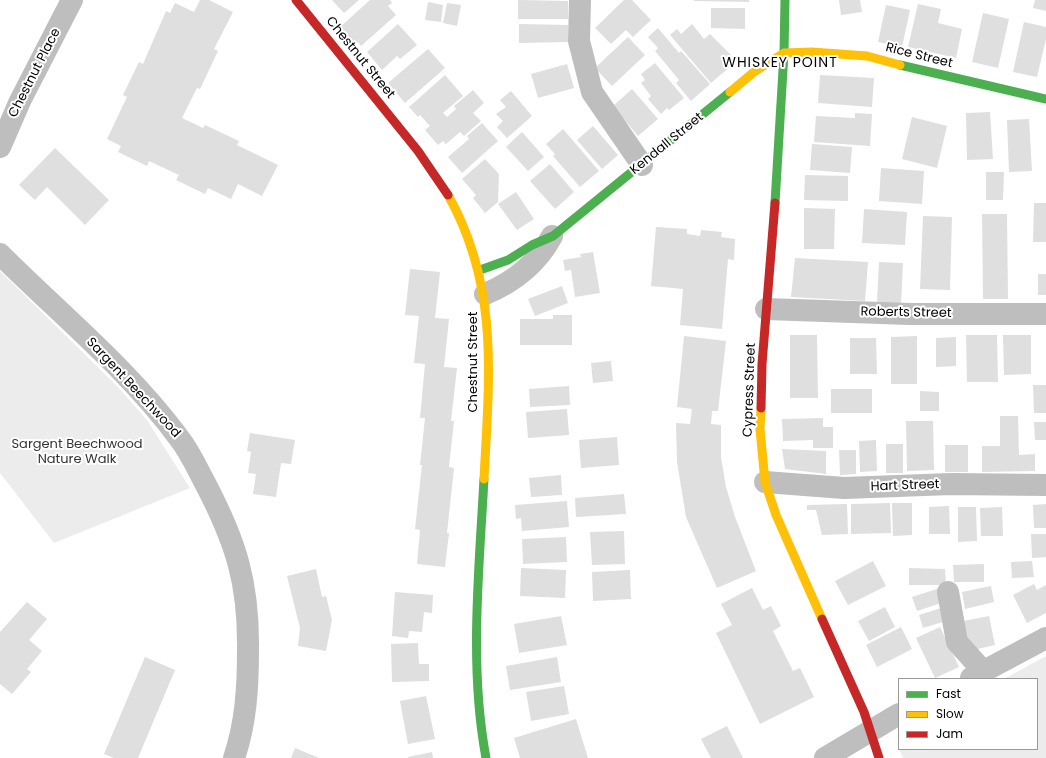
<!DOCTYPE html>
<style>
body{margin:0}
#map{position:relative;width:1046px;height:758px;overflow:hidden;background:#fff;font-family:Poppins,sans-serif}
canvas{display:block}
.legend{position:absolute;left:898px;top:678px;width:140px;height:72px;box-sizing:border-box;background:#fff;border:1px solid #999;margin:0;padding:5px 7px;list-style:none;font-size:12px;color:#000}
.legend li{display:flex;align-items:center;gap:8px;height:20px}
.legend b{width:20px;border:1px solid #999}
</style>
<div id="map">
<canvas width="1046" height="758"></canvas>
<ul class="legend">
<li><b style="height:5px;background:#4caf50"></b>Fast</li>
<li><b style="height:5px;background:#ffc107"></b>Slow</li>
<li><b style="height:5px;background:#c62828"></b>Jam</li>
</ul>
</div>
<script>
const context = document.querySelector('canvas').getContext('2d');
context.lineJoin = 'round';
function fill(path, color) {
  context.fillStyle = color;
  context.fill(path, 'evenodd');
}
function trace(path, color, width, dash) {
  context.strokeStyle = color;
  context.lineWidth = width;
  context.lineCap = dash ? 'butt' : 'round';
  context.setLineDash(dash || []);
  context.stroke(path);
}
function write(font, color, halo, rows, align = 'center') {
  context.font = font + ' Poppins,sans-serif';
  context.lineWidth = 4;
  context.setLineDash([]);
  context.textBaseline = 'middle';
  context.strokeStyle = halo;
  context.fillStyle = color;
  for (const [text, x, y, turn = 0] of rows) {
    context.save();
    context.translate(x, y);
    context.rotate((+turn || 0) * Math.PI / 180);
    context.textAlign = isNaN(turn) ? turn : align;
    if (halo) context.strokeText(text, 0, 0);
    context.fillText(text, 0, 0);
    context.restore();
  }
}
fill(new Path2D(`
 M0 271 116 385 147 420 190 488 54 543 0 473Z
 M1046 656V758H903L899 749H1037V679H1004Z`), '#ececec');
fill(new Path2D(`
 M200 0H209L233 12 214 49 218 51 200 89 197 88 182 118 203 128 205 125 239 141 237 145 278 165 262 196 238 184 231 199 208 188 205 194 176 180 179 175 149 161 147 166 118 152 121 146 107 139 127 97 123 95 139 62 143 64 166 11 170 13 175 3 194 12Z
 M332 0H359L344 13Z
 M370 0H390L392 3 388 6 396 15 361 46 358 42 354 45 339 28Z
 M518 0 568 1V19H518Z
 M624 0H632L651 20 633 37 626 30 611 44 595 28Z
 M694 0H749V2L694 1Z
 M839 0H860L862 12 841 15Z
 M1035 0H1046V11L1033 8Z
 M428 2 443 5 441 22 425 20Z
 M447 3 461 5 457 26 443 23Z
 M918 4 941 9 938 23 962 29 956 58 908 47Z
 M886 5 910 10 902 47 878 42Z
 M711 8H745V29L711 28Z
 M983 13 1009 19 998 68 972 62Z
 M1024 22 1046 27V39L1037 77 1013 72Z
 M398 24 417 45 400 59 397 56 382 70 367 52Z
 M519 24 568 25V42L519 43Z
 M692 24 704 39 710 34 737 61 711 83 670 35 677 29 681 34Z
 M658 28 679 53 681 51 710 84 691 101 676 83 679 80 655 51 658 48 648 37Z
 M628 37 645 55 612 86 595 68Z
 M428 49 445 68 405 103 388 83Z
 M655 63 684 98 669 110 667 108 661 114 648 99 651 96 641 83 645 80 641 74Z
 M567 64 574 88 538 98 531 74Z
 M445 75 463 96 443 113 447 117 456 109 454 106 473 90 484 103 473 113 481 121 464 136 460 132 446 144 443 141 438 145 425 130 430 126 420 115 418 117 409 107Z
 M820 75 874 78 872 107 818 103Z
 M632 89 658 119 638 136 613 106Z
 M511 91 532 116 507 138 497 127 503 121 496 114 506 107 500 100Z
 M990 112 993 159 967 160 966 113Z
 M855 113 872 114 870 146 814 142 816 116 855 118Z
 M912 117 947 126 937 168 902 159Z
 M1029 119 1032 171 1009 172 1007 120Z
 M482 123 498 141 462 173 448 157 469 139 467 136Z
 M593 126 618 155 602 169 577 140Z
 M563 129 599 171 580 187 553 156 555 154 546 144Z
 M522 132 544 157 528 171 506 147Z
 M812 144 852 147 850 173 810 170Z
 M55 148 109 200 85 225 47 187 35 200 19 185Z
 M485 159 499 174 498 202 485 213 473 198 476 195 462 179Z
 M550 164 574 192 555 209 530 181Z
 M881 168 924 171 922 204 879 201Z
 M986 172H1004L1003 200H986Z
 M805 175 848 176V201L804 200Z
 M516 192 534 219 517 230 498 204Z
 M1034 203H1046V242H1033Z
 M804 208 835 209 834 249H804Z
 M864 209 907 212 905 245 862 243Z
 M982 214H1007L1008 299H983Z
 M923 216 952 217 950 290 920 289Z
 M656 227 687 229V234L700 236 701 230 722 232 721 237 735 239 734 260 728 259 722 329 680 325 683 289 651 286Z
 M593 252 600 293 575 297 571 270 565 271 563 260 581 257 580 254Z
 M795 258 868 262 865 301 791 297Z
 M879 262 903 263 901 304 877 302Z
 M410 269 440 272 435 318 449 319 444 367 457 368 451 421H454L449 467 454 468 447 533H449L445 567 417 564 420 530 415 529 422 465H420L425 418H420L425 364 414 363 419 316 405 315Z
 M1038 274H1046V295H1038Z
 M562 286 568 303 535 316 528 299Z
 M553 315H572V345H520V319H553Z
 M790 335H817L818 398H790Z
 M966 335H997L998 382H967Z
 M1003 335H1031V374L1004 375Z
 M684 336 726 341 718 411H712L711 424 721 425V457L726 487 735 517 756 571 717 588 686 517 677 462 676 423 690 424 692 409 677 407Z
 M917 336V384H891V337Z
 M956 337V366L936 367V338Z
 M850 338H876L877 374H850Z
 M611 361 613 381 593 383 591 363Z
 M1033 385H1046V413H1034Z
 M569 386 570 405 530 407 529 389Z
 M831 389H872V413H831Z
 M920 391 939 392V411H920Z
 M567 409 569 435 528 438 526 412Z
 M1000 416H1018L1019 455 1035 454V471L982 472V446H1000Z
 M823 418V427H833V448H813V440L783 441 782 419Z
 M906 421H933L934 470 907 471Z
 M1034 422H1046V440H1035Z
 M250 433 295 440 291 464 281 463 276 497 253 494 256 474 248 473 251 452 247 451Z
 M617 437 619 465 581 468 579 440Z
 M876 440 877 471 860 472 859 441Z
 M886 444H903V473H886Z
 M945 445H968V472H945Z
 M782 449 826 451V474L785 469Z
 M839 450H856V474L840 475Z
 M561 475 562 495 531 497 529 478Z
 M624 494 626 514 576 517 575 498Z
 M567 501 569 527 522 531 521 518 516 519 515 505Z
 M890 503 891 533 851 534V504Z
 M892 503H912V535L893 536Z
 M847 504 848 534 822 535 816 510H807V505Z
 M1046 504V528H1034L1033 505Z
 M949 506 950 534H929V507Z
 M958 507H976L977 541 958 542Z
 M1002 507 1003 536H981L980 508Z
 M624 531 625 564 592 565 590 532Z
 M1031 534H1046V557L1032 558Z
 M566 537 567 562 523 564 522 539Z
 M873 561 886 586 848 605 835 581Z
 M1032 561 1034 577 1012 578 1011 562Z
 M984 564V582H954L953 565Z
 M521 568 566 570 565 598 520 596Z
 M909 568 945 569 946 585H909Z
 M316 569 322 597 326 596 332 620 326 651 298 646 300 628 287 576Z
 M630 570 631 599 593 601 592 572Z
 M1034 584 1037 590 1046 585V613L1027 623 1013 595Z
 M991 586 994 602 965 609 962 592Z
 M752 588 763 610 771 606 781 626 773 631 793 671 800 668 814 697 760 724 716 633 732 625 721 604Z
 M940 588 944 602 917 611 912 597Z
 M395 592 433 595 432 613 424 612 422 632 409 631 408 638 392 636Z
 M27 602 47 619 29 640 42 651 27 669 31 672 12 694 0 684V632Z
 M885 607 895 627 869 641 858 621Z
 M944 607 949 620 923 628 919 615Z
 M561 616 567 645 519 653 514 624Z
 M989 616 995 645 969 651 963 621Z
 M901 627 912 649 877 667 866 645Z
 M940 627 959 667 935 678 916 638Z
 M418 643 419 664H429V681L392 682 391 644Z
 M145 657 175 670 138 758H114L104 754Z
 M557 657 561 682 510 690 506 666Z
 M564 686 569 714 531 721 526 692Z
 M426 696 435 739 408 744 400 701Z
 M576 719 588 758H520L514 738Z
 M727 726 743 758H711L701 739Z
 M295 748 319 758H291Z
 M432 752 433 758H408V757Z`), '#dfdfdf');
trace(new Path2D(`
 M580 0 579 41 592 92 642 165
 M0 147 20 101 72 0
 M0 254C59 313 130 371 179 438 190 452 197 468 205 483 236 542 249 583 248 650 248 687 246 723 234 758
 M485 294C514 282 537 264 552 236
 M766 309 910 314H1046
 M765 482 844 488 951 484 1046 485
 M948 592 957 642 984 672
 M971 678 1046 638
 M825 758 899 714`), '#bebebe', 22);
trace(new Path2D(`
 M900 65 1046 99
 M775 203 784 53 785 0
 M480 270 508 260 532 245 553 236 730 92
 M484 479C479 571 469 667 486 758`), '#4caf50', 9);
trace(new Path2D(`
 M730 92 754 72 784 53 812 52 867 56 900 65
 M448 195C500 287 489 379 484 479
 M761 408 760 429 765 482 776 515 822 619`), '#ffc107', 9);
trace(new Path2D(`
 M296 0 418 151 448 195
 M761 408 762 364 775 203
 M822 619 864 712 879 758`), '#c62828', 9);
write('13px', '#000', '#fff', [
 ["Rice Street",919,56,14],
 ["Chestnut Street",360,58,51],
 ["Chestnut Place",35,73,-63],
 ["Kendall Street",667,144,-39],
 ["Roberts Street",906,313,1],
 ["Chestnut Street",474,362,-90],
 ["Sargent Beechwood",133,388,47],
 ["Cypress Street",750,390,-88],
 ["Hart Street",905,486,-2]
]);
write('13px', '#333', '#fff', [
 ["Sargent Beechwood",77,445],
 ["Nature Walk",77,460]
]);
context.letterSpacing = '1px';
write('14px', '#000', '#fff', [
 ["WHISKEY POINT",780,63]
]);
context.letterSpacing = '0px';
</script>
